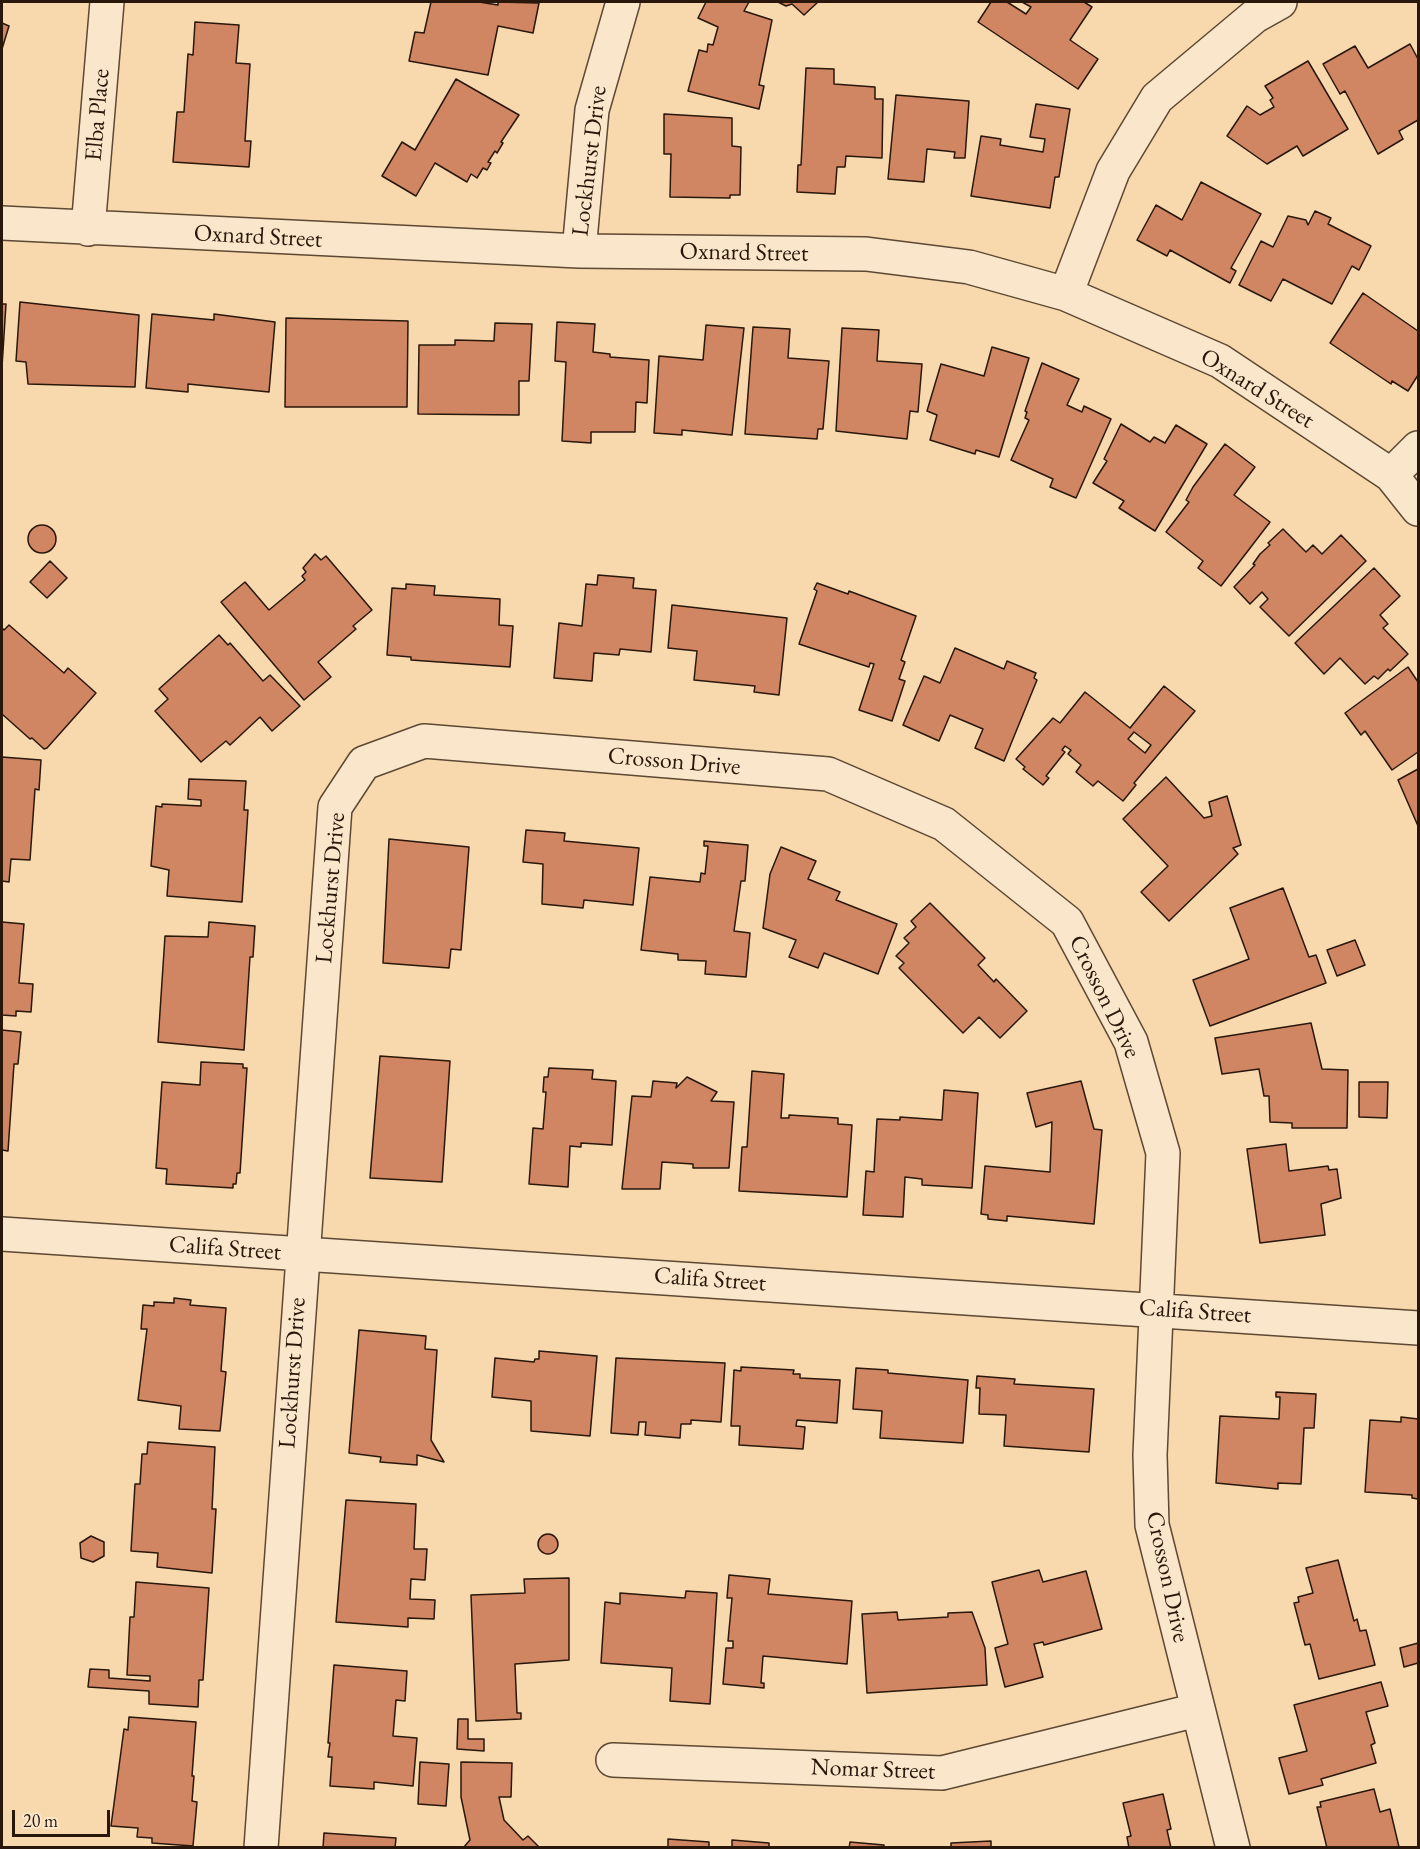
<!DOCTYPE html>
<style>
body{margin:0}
#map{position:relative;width:1420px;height:1849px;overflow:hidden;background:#f8d9ad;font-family:"EB Garamond",serif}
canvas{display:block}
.frame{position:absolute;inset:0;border:3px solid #28170a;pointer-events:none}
.scale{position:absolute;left:12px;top:1810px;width:98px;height:27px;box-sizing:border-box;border:3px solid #28170a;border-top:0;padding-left:8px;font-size:18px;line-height:21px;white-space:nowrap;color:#28170a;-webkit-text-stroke:4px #fae6ca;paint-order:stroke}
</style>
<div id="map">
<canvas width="1420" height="1849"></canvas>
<div class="frame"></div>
<div class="scale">20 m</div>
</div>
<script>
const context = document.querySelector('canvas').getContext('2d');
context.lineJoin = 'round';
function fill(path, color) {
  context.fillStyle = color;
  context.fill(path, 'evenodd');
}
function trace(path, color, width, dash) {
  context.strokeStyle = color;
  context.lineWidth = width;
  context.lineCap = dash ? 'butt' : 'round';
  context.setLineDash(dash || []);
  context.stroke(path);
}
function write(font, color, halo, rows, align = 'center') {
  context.font = font + ' "EB Garamond",serif';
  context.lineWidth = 6;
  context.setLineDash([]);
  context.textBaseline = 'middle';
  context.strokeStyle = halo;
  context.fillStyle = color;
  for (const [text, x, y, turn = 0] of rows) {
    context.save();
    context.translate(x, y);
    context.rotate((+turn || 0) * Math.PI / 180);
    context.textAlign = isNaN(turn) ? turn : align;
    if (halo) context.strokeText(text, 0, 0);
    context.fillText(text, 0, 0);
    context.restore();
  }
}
const building = new Path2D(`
 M431 2H479L498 5V2L539 3 533 33 498 26 488 75 409 61 415 32 424 33Z
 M706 2H749L744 11 772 20 759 85 764 86 759 109 688 91 699 50 707 52 708 44 713 45 718 27 698 18Z
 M778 2H818L804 15 792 4 786 6Z
 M991 2H1007L1026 14 1031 7 1022 2H1084L1092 7 1070 40 1098 59 1078 89 978 22Z
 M195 22 239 25 236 63 250 64 245 141H251L249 167 173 162 177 112H184L188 54 193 55Z
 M2 23 9 26 2 49Z
 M1410 44 1418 59V120L1399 131 1403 139 1378 154 1345 91 1340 94 1323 64 1355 46 1368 68Z
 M1308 61 1348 129 1303 156 1297 146 1267 164 1227 136 1247 106 1260 115 1274 107 1270 100 1273 98 1265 86Z
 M806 68 834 69V84L875 87V99H883L882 158 846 156 845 167H837L835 194 797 192 798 165H801Z
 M456 79 519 115 501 142 503 143 497 153 495 151 488 162 491 163 487 170 483 168 477 178 471 174 467 182 435 163 416 196 382 176 402 142 415 150Z
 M896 95 969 101 965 158H954L955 152 927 149 924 182 888 179Z
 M1036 104 1070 109 1059 177H1055L1050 208 971 196 981 136 1001 139 1000 145 1043 152 1045 139 1030 137Z
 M664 114 732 118V146L741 147 740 195H730V198L670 197 671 154H664Z
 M1201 182 1261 214 1231 268 1236 271 1230 283 1170 250 1167 256 1137 240 1156 205 1182 220Z
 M1315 211 1331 218 1328 224 1371 246 1359 270 1352 266 1332 304 1283 279 1271 301 1239 285 1261 241 1273 247 1288 216 1306 220 1308 225Z
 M1363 293 1418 331V375L1408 391 1392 381 1391 384 1330 343Z
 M20 302 139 315 135 387 28 384 26 362 16 361Z
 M2 304H6L2 367Z
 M152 314 214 320V314L275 322 269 392 188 384V392L146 388Z
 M286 318 408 321 407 407H285Z
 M557 322 595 324 593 352 610 354V357L649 360 647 403 636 402 635 432H591V443L562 441 566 362 555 361Z
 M495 323 532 324 529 381H519V415L418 414 419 345H455V340L494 341Z
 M706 325 744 328 732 435 682 430V435L654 433 659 356 703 360Z
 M753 327 790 329 788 358 829 361 823 429H818L817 439 745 434Z
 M842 328 879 330 877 361 922 364 918 412 910 411 907 439 836 431Z
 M992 347 1029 358 999 457 976 450 975 454 930 440 937 415 927 411 941 364 984 376Z
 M1042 363 1079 379 1067 405 1082 412 1084 406 1111 419 1076 498 1050 487 1053 479 1011 460 1029 420 1025 418 1027 412 1025 411Z
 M1121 424 1150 442 1154 437 1165 443 1176 425 1207 444 1155 531 1119 508 1124 501 1093 483 1107 461 1104 459Z
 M1225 444 1255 467 1234 495 1270 522 1221 586 1198 568 1203 561 1166 532 1189 502 1186 500 1193 487Z
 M28 539a14 14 0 1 1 28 0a14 14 0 1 1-28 0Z
 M1283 529 1306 552 1313 545 1322 554 1341 535 1366 561 1289 636 1260 607 1268 599 1262 592 1250 604 1234 587 1255 565 1253 564 1260 554 1270 545 1268 543Z
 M315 554 321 560 326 556 372 610 353 626 356 629 318 662 331 677 304 700 221 602 245 582 269 610 305 580 302 576 306 572 303 568Z
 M50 561 67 578 47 598 30 582Z
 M1374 568 1400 596 1380 615 1388 624 1383 628 1408 654 1390 671 1388 669 1378 679 1374 676 1365 684 1340 658 1324 674 1295 643Z
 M598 575 634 578 633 588 656 590 651 652 620 649 619 655 594 653 592 681 554 678 559 623 582 626 586 584 597 585Z
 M817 583 848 594 849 591 916 616 901 660 905 662 899 679 905 681 892 721 859 710 874 664 870 663 869 667 799 644 817 591 814 589Z
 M406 584 435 586 434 595 500 599 499 625 513 626 510 667 411 660V657L387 655 392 588 406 589Z
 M672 605 787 618 779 695 754 692 755 686 694 680 697 651 668 648Z
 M9 625 64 673 68 668 96 693 47 748 44 749 32 738 30 739 2 714V628L4 630Z
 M219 635 228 645 230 643 263 681 270 675 300 706 272 731 260 717 230 745 226 741 201 762 155 711 168 699 159 689Z
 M955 648 1004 669 1007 661 1036 673 1034 678 1037 680 1004 761 975 748 983 729 950 715 939 741 903 725 924 676 940 683Z
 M1408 667 1418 682V752L1392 770 1365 731 1361 735 1345 713Z
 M1164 686 1195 711 1134 783 1136 785 1123 801 1098 781 1093 786 1076 772 1081 765 1068 754 1071 750 1065 746 1062 750 1065 752 1046 776 1049 778 1043 785 1023 769 1025 767 1016 759 1053 718 1060 723 1085 692 1130 728ZM1134 732 1151 745 1145 753 1128 739Z
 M2 757 41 760 39 790 35 789 30 860 11 859 9 882 2 881Z
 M1418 769V826L1398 780Z
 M1166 777 1204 818 1212 816 1209 802 1227 796 1241 845 1233 848 1238 854 1169 921 1141 892 1168 866 1123 819Z
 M189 779 246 781 244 810H248L242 902 167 896 169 870 151 866 156 806 162 807V804L201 806V800L188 799Z
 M526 830 565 833 564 841 639 848 633 905 584 900 583 908 542 904 543 864 523 862Z
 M389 839 469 847 461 950 451 949 449 968 383 963Z
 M704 841 748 845 745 881H741L734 931 750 933 746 977 705 974 706 961 678 960V954L641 950 650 877 700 882 701 873 705 874 708 846H704Z
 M781 847 816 861 808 879 840 892 836 900 897 924 878 974 824 953 818 968 789 957 796 940 763 928 770 874Z
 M1283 888 1309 957 1316 955 1326 983 1210 1026 1193 980 1249 959 1230 908Z
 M930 903 985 958 978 965 994 982 996 979 1027 1011 1000 1038 979 1017 963 1033 899 968 904 963 896 956 909 943 904 938 916 927 911 921Z
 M2 922 24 924 19 983 33 984 31 1012 16 1011V1016L2 1015Z
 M209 922 255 926 253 957H250L244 1050 158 1042 165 936 208 937Z
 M1355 940 1365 965 1337 976 1327 950Z
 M1311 1023 1322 1069 1348 1070 1347 1128H1292V1123L1270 1122 1269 1096H1264L1259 1069 1222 1074 1215 1038Z
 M2 1030 21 1032 18 1064H14L8 1151 2 1150Z
 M380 1056 450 1061 442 1182 370 1178Z
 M201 1062 243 1064V1068H247L240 1173H237L236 1184H233V1188L166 1184 167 1169 156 1168 162 1082 200 1085Z
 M549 1068 593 1070 592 1079 616 1081 612 1145 581 1143V1147L570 1146 568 1187 529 1184 533 1128 543 1129 546 1092H543L544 1077H548Z
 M752 1071 784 1074 781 1118H789V1115L838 1118V1124L852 1125 847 1197 739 1191 742 1147H747Z
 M687 1077 717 1092 711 1101 734 1102 729 1168H693V1164L662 1162 660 1189H622L632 1096 651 1097 653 1081 677 1083 676 1088Z
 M1081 1081 1094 1129 1102 1130 1094 1224 1007 1216V1221L988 1219V1215L981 1214 985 1166 1050 1172 1052 1122 1036 1127 1027 1093Z
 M1359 1082H1388L1387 1118 1359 1117Z
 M944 1090 978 1093 972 1188 922 1185V1179L905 1177 903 1217 863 1215 866 1171 874 1172 877 1119 900 1120V1117L942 1120Z
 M1286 1144 1289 1171 1328 1166 1329 1170 1337 1169 1341 1198 1321 1204 1325 1235 1260 1243 1247 1149Z
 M174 1298 191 1300 190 1305 226 1308 221 1371 226 1372 220 1431 179 1429 181 1406 138 1400 147 1329H141L143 1305 154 1306V1302L174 1303Z
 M359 1330 426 1336 425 1349 437 1350 431 1440 444 1462 417 1455V1465L380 1462 381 1457 349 1453Z
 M539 1351 597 1356 590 1436 531 1431V1401L492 1397 495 1358 534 1362 535 1359H539Z
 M616 1358 725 1363 721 1422 691 1420V1424H681L680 1438 645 1435 646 1422H639L638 1435 611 1433Z
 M741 1367 794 1370 793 1374H800V1378L840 1380 837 1423 797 1420 796 1426 805 1427 803 1449 739 1445 740 1426H731L734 1370 741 1371Z
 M856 1368 888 1370V1373L968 1380 963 1443 880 1438 882 1411 853 1409Z
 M977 1376 1015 1379 1014 1384 1094 1389 1089 1452 1004 1446 1006 1415 979 1414 980 1388H976Z
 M1276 1392 1316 1394 1314 1428H1304L1301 1484 1278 1483V1489L1216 1483 1220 1416 1279 1419 1280 1397H1276Z
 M1401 1417 1418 1419V1499L1412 1498V1495L1365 1492 1370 1420 1401 1422Z
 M148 1442 215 1447 212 1509H216L212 1573 157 1567 158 1553 131 1551 135 1484H140L142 1454H147Z
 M346 1500 416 1504 414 1549H427L425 1580 411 1579 410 1599 435 1600 434 1619 408 1618V1627L336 1622Z
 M538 1544a10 10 0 1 1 20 0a10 10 0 1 1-20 0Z
 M91 1536 104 1542V1556L93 1562 81 1558 80 1543Z
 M1338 1560 1354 1621 1357 1619 1360 1631 1366 1630 1375 1665 1319 1679 1310 1644 1305 1645 1294 1603 1299 1602 1298 1597 1313 1593 1306 1568Z
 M1039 1570 1043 1582 1086 1571 1102 1629 1044 1645 1043 1642 1034 1644 1043 1677 1005 1687 995 1648 1008 1644 992 1582Z
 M729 1575 770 1579 768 1594 852 1601 847 1664 763 1656 761 1683H764V1688L723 1684 726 1648H733V1641H728L732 1598H727Z
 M569 1578V1660L515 1664 517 1713H521V1719L476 1721 471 1595 525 1593 524 1579Z
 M136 1582 209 1588 203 1680H199L198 1707 149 1704V1691L88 1687 90 1669 109 1670V1678L150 1681V1676L127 1675 130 1617H134Z
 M686 1591 717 1593 710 1704 670 1701 672 1668 601 1663 605 1602 620 1604V1593L685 1598Z
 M897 1612 898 1620 948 1617V1613L972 1612 985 1648 987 1685 867 1693 862 1614Z
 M1418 1643V1663L1404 1667 1400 1648Z
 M334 1665 407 1671 405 1701 396 1700 393 1736 417 1738 413 1786 374 1782V1789L330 1786 332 1757H328L330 1743H328Z
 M1381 1682 1388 1706 1366 1712 1375 1743 1371 1745 1376 1763 1321 1779 1323 1785 1289 1794 1279 1758 1307 1751 1294 1705Z
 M129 1717 196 1722 192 1776H194L192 1801 197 1802 193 1846 152 1843V1838L137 1837 138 1828 111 1826 124 1729 128 1730Z
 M458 1719H468V1739H484V1751L457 1749Z
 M420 1762 449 1764 446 1806 418 1804Z
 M461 1762 512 1763 511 1797H499L504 1820 523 1840 528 1836 540 1848H463L470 1840 461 1797Z
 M1374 1789 1380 1812 1390 1809 1399 1847 1327 1848 1317 1807H1321L1320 1802Z
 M1163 1794 1171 1829 1167 1830 1171 1848H1129L1127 1837 1131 1836 1123 1803Z
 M324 1833 396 1838 395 1848H323Z
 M668 1839 709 1842V1848H668Z
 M732 1840 769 1843V1848H732Z
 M991 1841V1848H951V1843Z
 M850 1842 884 1845V1848H849Z`);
fill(building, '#d08662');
trace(building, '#28170a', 1.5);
const street = new Path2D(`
 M2 223 579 251 866 254 969 267 1066 294 1220 361 1391 475 1418 509
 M88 229 107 2
 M579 251 592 110 623 2
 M1066 294 1113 171 1157 98 1255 16 1280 2
 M1391 475 1418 448
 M2 1234 1418 1328
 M613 1760 942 1773 1197 1710
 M261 1848 335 807 364 763 424 741 828 774 944 824 1067 922 1131 1042 1163 1153 1150 1455 1152 1525 1233 1848`);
trace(street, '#5c4833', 36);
trace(street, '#fae6ca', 33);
write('24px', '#28170a', '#fae6ca', [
 ["Elba Place",98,115,-85],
 ["Lockhurst Drive",590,161,-83],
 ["Oxnard Street",258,237,3],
 ["Oxnard Street",744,253,1],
 ["Oxnard Street",1257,389,32],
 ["Crosson Drive",674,762,5],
 ["Lockhurst Drive",331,888,-85],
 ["Crosson Drive",1104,997,64],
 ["Califa Street",225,1249,4],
 ["Califa Street",710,1280,4],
 ["Califa Street",1195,1312,4],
 ["Lockhurst Drive",293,1373,-86],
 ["Crosson Drive",1167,1577,78],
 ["Nomar Street",873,1770,2]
]);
</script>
